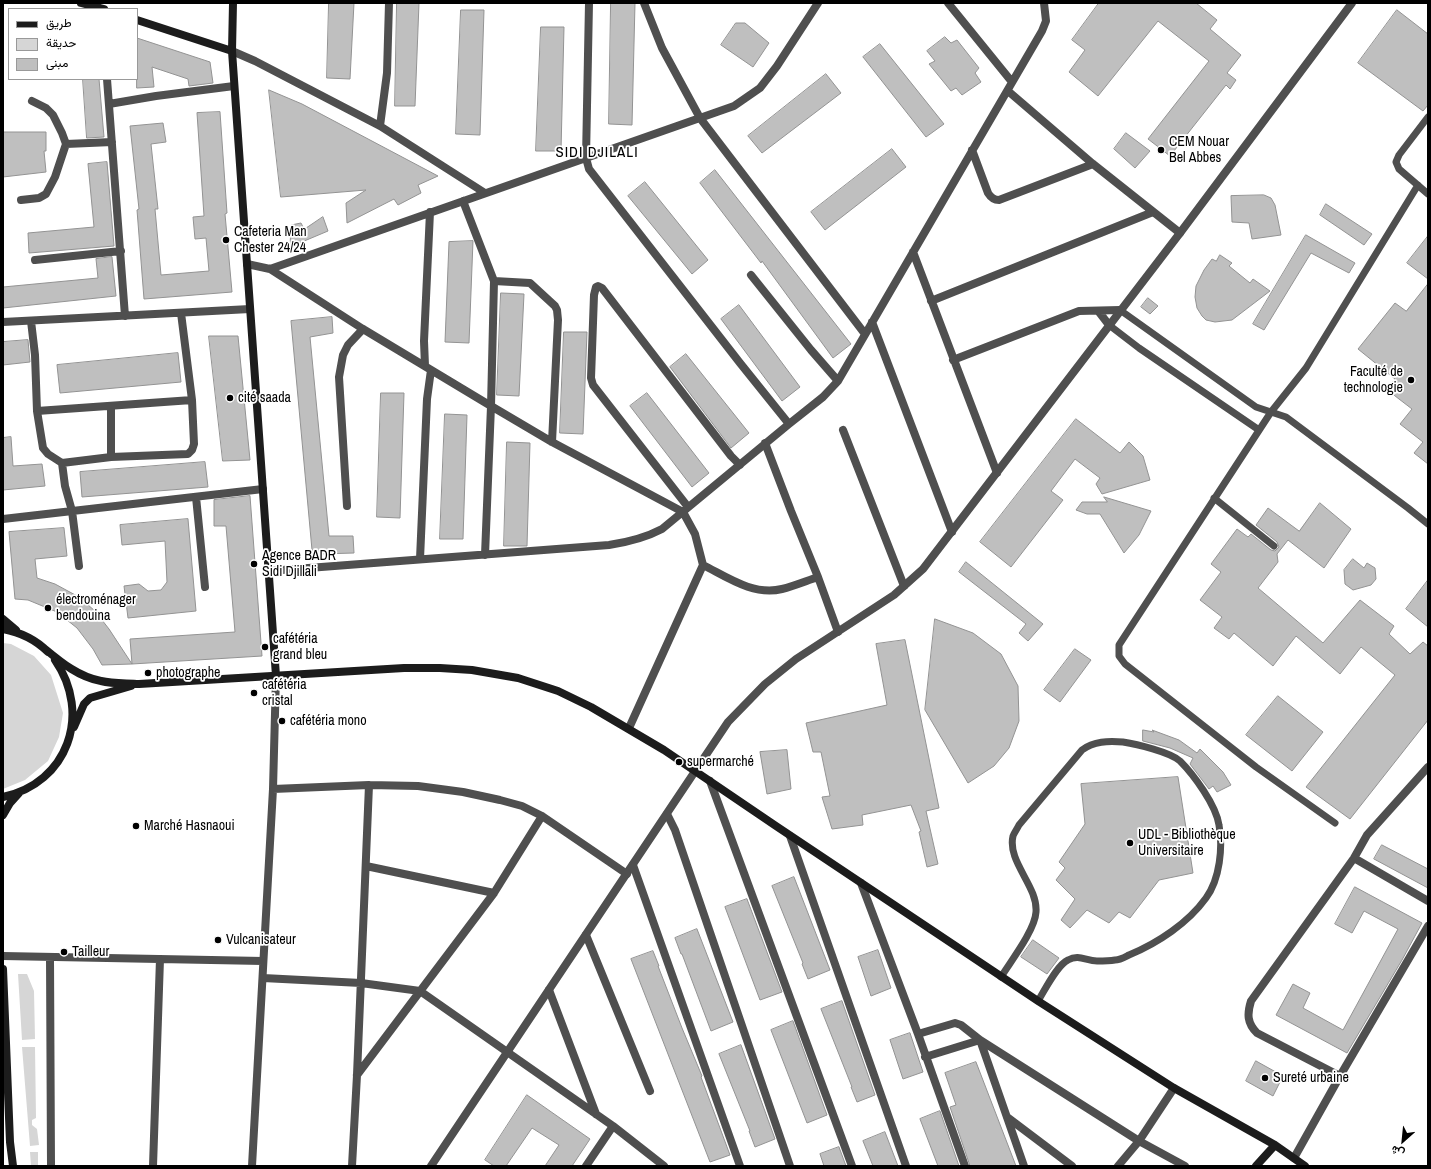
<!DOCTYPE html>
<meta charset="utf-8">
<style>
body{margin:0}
#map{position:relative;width:1431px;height:1169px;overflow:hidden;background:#fff;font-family:"Archivo Narrow",Vazirmatn,sans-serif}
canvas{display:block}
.frame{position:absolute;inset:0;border:4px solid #000;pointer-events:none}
.legend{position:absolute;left:8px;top:8px;width:130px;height:72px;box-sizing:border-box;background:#fff;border:1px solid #999;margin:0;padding:5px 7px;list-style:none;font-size:12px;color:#000}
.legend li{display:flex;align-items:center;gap:8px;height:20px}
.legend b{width:20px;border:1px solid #999}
.north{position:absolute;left:1383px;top:1121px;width:40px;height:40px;-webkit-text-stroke:3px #fff;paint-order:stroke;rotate:207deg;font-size:11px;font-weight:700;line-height:16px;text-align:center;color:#000}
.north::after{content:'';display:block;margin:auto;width:14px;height:18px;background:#000;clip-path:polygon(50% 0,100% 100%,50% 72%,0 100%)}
</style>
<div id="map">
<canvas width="1431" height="1169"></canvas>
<div class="frame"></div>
<ul class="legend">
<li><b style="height:5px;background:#1c1c1c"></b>طريق</li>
<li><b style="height:11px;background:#d6d6d6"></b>حديقة</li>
<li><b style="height:11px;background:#bfbfbf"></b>مبنى</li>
</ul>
<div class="north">ش</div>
</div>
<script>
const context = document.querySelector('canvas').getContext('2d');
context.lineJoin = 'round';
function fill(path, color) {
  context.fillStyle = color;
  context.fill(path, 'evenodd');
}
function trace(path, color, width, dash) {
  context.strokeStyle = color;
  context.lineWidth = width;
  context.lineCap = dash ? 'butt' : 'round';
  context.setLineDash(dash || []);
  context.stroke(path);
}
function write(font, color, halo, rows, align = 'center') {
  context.font = font + ' "Archivo Narrow",sans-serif';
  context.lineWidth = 3.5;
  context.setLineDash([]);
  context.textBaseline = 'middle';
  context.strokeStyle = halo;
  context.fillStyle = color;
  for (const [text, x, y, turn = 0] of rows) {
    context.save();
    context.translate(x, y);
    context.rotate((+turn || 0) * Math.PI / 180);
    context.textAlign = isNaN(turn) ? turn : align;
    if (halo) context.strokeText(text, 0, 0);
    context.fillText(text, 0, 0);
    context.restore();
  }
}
fill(new Path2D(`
 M3 643 11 644 34 656 51 675 63 713 59 737 48 761 25 780 3 789Z
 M18 974H27L34 991 35 1039 22 1040Z
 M22 1047H35L36 1118 32 1120V1125L37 1129 39 1145 30 1146Z
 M30 1152H38V1166H31Z`), '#d6d6d6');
const building = new Path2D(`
 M329 3H354L350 79 327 78Z
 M397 3H419L415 106H395Z
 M611 3H635L632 125 609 124Z
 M1099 3H1196L1217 20 1210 29 1241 55 1227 73 1236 80 1230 89 1226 85 1170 156 1148 139 1209 61 1158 21 1098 96 1069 72 1085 50 1072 40Z
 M461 10H484L480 135 456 134Z
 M1397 10 1428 34V105L1423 111 1358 63Z
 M736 23H745L769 43 753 67 721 45Z
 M541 27H564L561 151H536Z
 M945 37 951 43 957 40 979 68 975 73 981 82 962 95 956 88 951 91 929 64 935 61 927 51Z
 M137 38 210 62 213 83 189 86 188 79 152 67 154 87 137 88Z
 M880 44 944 124 926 137 863 57Z
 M826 74 841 93 762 153 748 136Z
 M83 79H99L104 137 87 138Z
 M269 90 302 104 438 176 418 185 421 193 398 205 394 199 347 223 346 203 366 190 281 197Z
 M220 112 227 213 225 214 232 292 144 299 137 210 139 209 130 126 163 123 166 142 151 144 158 209H155L161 275 209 271 206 238 195 239 193 217 204 216 197 113Z
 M3 132H46V151H44L46 172 3 177Z
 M1126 133 1150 151 1135 168 1114 149Z
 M892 149 906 167 825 230 811 212Z
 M107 162 114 246 29 253 28 233 94 227 88 164Z
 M715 170 851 344 833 358 762 261 761 263 700 183Z
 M645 182 708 260 692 274 628 196Z
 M1264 195 1271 198 1275 205 1281 235 1252 239 1249 223 1232 222 1231 196Z
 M1326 204 1372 234 1364 245 1320 215Z
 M323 217 328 231 290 247 291 225 301 223 304 229Z
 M1306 235 1355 263 1349 273 1311 253 1264 330 1253 324Z
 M1428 236V279L1407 263Z
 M473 241 469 343 445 342 449 242Z
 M1220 255 1232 263 1229 266 1250 283 1253 279 1270 291 1232 320 1215 322 1206 320 1202 316 1197 308 1195 297 1196 286 1204 270 1212 259 1216 261Z
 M112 257 116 296 3 308V287L98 278 96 259Z
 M1428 284V464L1414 453 1423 442 1400 424 1412 409 1386 389 1395 379 1358 349 1395 303 1406 311Z
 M501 293 524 294 519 396 497 395Z
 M1148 298 1158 306 1150 314 1141 307Z
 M739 305 800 387 782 401 721 319Z
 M332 317 333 333 310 337 329 536H353L354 553 320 554 312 550 291 321Z
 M564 332H587L583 434 560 433Z
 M209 336H238L250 460 223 461Z
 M28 340 30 362 3 365V342Z
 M178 353 181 382 60 393 57 365Z
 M686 354 749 433 731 448 670 367Z
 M381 393H404L400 518 377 517Z
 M647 393 709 473 692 487 630 406Z
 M445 414 467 415 463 539H440Z
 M1076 419 1120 453 1129 442 1143 456 1150 480 1102 494 1096 484 1100 478 1075 459 1051 491 1063 500 1011 567 980 542Z
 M11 437 13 466 42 464 45 486 3 490V438Z
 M507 442 530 443 527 546H504Z
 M205 462 208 487 82 497 80 472Z
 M250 496 262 656 132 664 130 639 235 632 226 526H214V500Z
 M1104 497 1151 511 1139 535 1124 553 1100 514H1087L1076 510 1082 502H1107Z
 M1320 503 1351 529 1324 568 1288 540 1277 554 1278 562 1258 588 1323 643 1360 600 1394 626 1389 634 1410 654 1423 642 1428 646V720L1350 819 1306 787 1395 675 1361 647 1340 674 1296 636 1273 666 1234 633 1229 639 1214 628 1222 617 1200 600 1221 572 1211 564 1237 529 1248 537 1251 534 1271 550 1275 551 1279 547 1277 542 1256 525 1268 508 1299 531Z
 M188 519 196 611 128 618 124 586 139 584 148 591 161 590 167 582 165 541 122 545 120 525Z
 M64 528 67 556 35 559 37 578 55 584 79 597 95 611 109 629 132 664 102 665 93 649 77 628 57 612 28 600 15 599 9 532Z
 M1353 559 1364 568 1367 563 1375 568 1376 579 1371 585 1353 590 1345 584 1344 570Z
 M966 562 1043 624 1028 641 1019 633 1026 624 959 572Z
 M1428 580V627L1406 609Z
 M935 619 973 633 1001 654 1018 686 1019 721 1009 748 994 766 968 783 925 710Z
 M905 640 939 808 926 811 938 864 927 867 919 832 921 831 911 805 862 815 863 825 832 829 822 797 830 796 821 752H813L806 723 887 705 876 644Z
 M1075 649 1091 660 1060 702 1044 690Z
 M1278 696 1323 732 1292 771 1246 735Z
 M1143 730 1154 732 1152 730 1179 740 1197 753 1200 749 1223 772 1231 785 1217 792 1213 786 1209 789 1190 764 1193 758 1170 748 1143 741Z
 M787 750 791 789 767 794 760 752Z
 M1178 777 1193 873 1159 880 1130 918 1119 912 1109 923 1087 910 1070 928 1061 920 1075 899 1056 880 1065 868 1059 862 1085 824 1081 784Z
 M1382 845 1428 869V888L1374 859Z
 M794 877 830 970 808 979 802 964 803 963 772 886Z
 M1355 887 1422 923 1402 960 1347 1053 1276 1015 1293 984 1310 993 1303 1008 1343 1030 1398 929 1364 911 1352 933 1335 924Z
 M747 899 782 992 760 1000 725 907Z
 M697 929 733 1022 711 1031 682 954H681L675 938Z
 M1033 940 1059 958 1047 974 1021 957Z
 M878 950 891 988 871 996 858 957Z
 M653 951 659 966H658L682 1028 702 1076 701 1077 730 1155 710 1162 631 959Z
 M842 1001 875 1095 857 1102 851 1087H852L821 1009Z
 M793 1021 827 1115 807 1123 771 1030Z
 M910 1033 923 1072 903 1079 890 1040Z
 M741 1045 775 1139 755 1147 749 1131H750L719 1054Z
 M1256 1061 1283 1076 1273 1096 1246 1081Z
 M976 1062 1016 1166H970L950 1107 956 1105 945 1073Z
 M527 1095 590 1139 572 1166H545L559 1145 532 1128 506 1166H494L485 1160Z
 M940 1111 959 1166H938L920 1119Z
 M885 1132 898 1166H873L863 1141Z
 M839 1147 846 1166H824L820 1154Z`);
fill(building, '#bfbfbf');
trace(building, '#939393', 1);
trace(new Path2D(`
 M1428 117 1399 155 1396 162 1399 169 1428 194
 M1120 310 1256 407 1286 417 1408 508 1428 524
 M1109 325 1139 348 1259 430
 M1214 498 1274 546
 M1335 823 1256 767 1125 664 1119 656V645L1271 412 1306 368 1418 185
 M1001 977C1011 961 1035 930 1036 912 1038 886 1007 862 1013 836 1014 833 1017 829 1019 825L1082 750C1094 741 1108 741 1123 742 1136 744 1170 752 1180 761 1194 775 1216 805 1219 825 1223 847 1220 879 1206 898 1188 923 1158 943 1129 955 1125 957 1120 960 1115 960 1109 961 1103 961 1097 961 1086 961 1079 954 1068 960 1057 965 1045 990 1038 1001`), '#4f4f4f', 7);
trace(new Path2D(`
 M589 3 586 158 589 169 740 363 789 424
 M644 3 662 48 700 118 865 334
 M948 3 1012 82
 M232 51 255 61 380 126 485 193
 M107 79 125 316
 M1008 91 1093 164 1180 233
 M109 104 156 96 234 86
 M380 126 387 73 389 3
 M66 144 112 142
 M972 150 988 193C991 198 994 200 999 200L1093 164
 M21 200 39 198 46 194 55 177 66 144 62 133 53 115 46 108 32 101
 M463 201 494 281 491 406 485 555
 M913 252 997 473
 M35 260 121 251
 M247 264 270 269 734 106 760 88 777 66 818 3
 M270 269 363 329 491 406 552 442 683 512 695 534 703 565 629 728
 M751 275 811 350 838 381
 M494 281 530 283 555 306 557 310 558 320 552 442
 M931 301 1153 212
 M1099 312 1109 325
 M31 321 35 355 37 411 43 448 48 454 62 463 111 457 188 454 192 450 194 444 192 400 181 313
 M3 322 250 309
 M872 322 952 532
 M953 360 1079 311 1120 310
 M425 366 424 341 430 212
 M37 411 192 400
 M843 430 904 586
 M111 457V406
 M62 463 65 486 72 511 79 566
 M196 497 205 587
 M347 506 339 377 343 355 348 345 363 329
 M688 507 593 385 591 378 594 295 596 287 598 286 602 288 731 456 740 465
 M3 519 263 489
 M420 559 427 399 431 370
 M703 565C727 577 753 596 782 589 794 586 806 581 818 577L791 511 765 443
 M269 571 609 545C629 542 645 538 662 529L789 424 823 397 838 381 1042 31 1046 21 1044 3
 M818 577 838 632
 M710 781 852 1166
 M273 789 369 785 418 786 463 792 500 800 522 806 542 816 627 874
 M667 814 675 830 790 1166
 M790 836 906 1166
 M1354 858 1428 901
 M633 865 740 1166
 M366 866 494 893
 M861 883 918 1034 965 1166
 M586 935 650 1091
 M3 956 263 961
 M50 957 51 1166
 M263 978 361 983 420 991 613 1126 664 1166
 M549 990 596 1114
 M918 1034 955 1023 961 1025 980 1040 1024 1166
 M925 1057 980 1040 1139 1141 1185 1166
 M357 1075 494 893 542 816
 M1340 1076 1257 1033C1247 1023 1247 1014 1251 1001L1354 858 1367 835 1428 767
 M1007 1117 1072 1166
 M1294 1158 1340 1076 1428 926
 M153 1166 160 959
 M252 1166 273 789 276 676
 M352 1166 357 1075 369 785
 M586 1166 613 1126
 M1118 1166 1139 1141 1174 1088`), '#4f4f4f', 8);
trace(new Path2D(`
 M431 1166 728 722 765 684 796 659 894 595 923 569 1180 233 1352 3`), '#4f4f4f', 8);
trace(new Path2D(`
 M81 3 104 9
 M233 3 232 51 276 676
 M137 20 232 51
 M3 619 16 630
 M3 629C19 632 36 640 48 652
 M45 649C62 663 79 677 101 681 113 684 127 683 139 684L404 668H440L472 670 518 678 558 691 591 707 664 750 776 826 1038 1001 1174 1088 1275 1145 1305 1166
 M74 727 84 704 90 698 131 686
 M3 797C68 783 92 714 55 660
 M3 815 10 803 19 793
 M3 969 10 1142 13 1166
 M1256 1166 1275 1145`), '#1c1c1c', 8);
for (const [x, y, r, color] of [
 [1161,150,4,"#000"],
 [226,240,4,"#000"],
 [1411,380,4,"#000"],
 [230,398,4,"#000"],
 [254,564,4,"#000"],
 [48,608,4,"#000"],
 [265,647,4,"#000"],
 [148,673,4,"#000"],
 [254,693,4,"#000"],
 [282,721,4,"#000"],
 [679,762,4,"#000"],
 [136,826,4,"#000"],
 [1130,843,4,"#000"],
 [218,940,4,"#000"],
 [64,952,4,"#000"],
 [1265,1078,4,"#000"]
]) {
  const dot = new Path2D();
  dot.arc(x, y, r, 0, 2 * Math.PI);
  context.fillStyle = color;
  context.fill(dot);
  trace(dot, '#fff', 1.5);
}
write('14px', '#000', '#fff', [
 ["CEM Nouar",1169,142],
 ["Bel Abbes",1169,158],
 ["Cafeteria Man",234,232],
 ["Chester 24/24",234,248],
 ["Faculté de",1403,372,"right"],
 ["technologie",1403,388,"right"],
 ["cité saada",238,398],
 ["Agence BADR",262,556],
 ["Sidi Djillali",262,572],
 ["électroménager",56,600],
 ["bendouina",56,616],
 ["cafétéria",273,639],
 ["grand bleu",273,655],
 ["photographe",156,673],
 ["cafétéria",262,685],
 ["cristal",262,701],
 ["cafétéria mono",290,721],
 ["supermarché",687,762],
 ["Marché Hasnaoui",144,826],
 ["UDL - Bibliothèque",1138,835],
 ["Universitaire",1138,851],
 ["Vulcanisateur",226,940],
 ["Tailleur",72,952],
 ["Sureté urbaine",1273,1078]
], 'left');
context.letterSpacing = '1px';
write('15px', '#000', '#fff', [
 ["SIDI DJILALI",597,153]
]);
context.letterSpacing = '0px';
</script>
